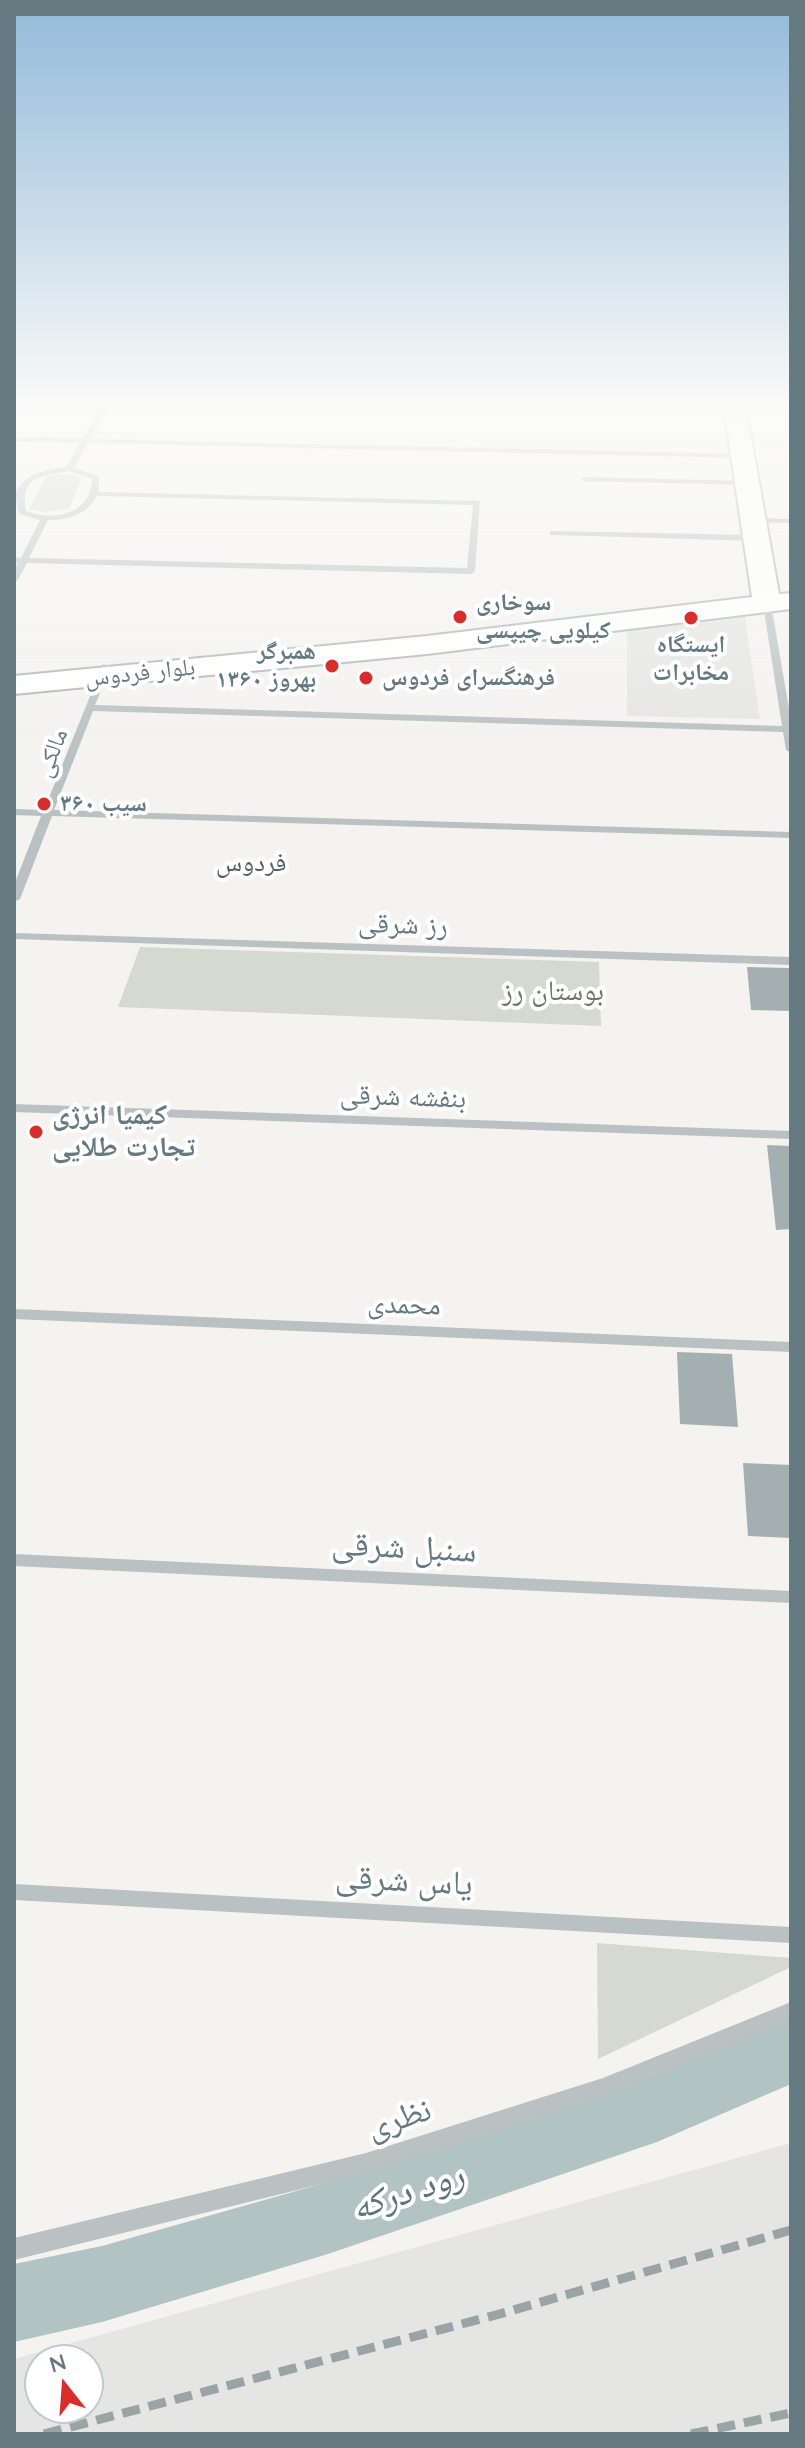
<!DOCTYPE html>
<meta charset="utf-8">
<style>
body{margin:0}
#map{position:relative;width:805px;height:2448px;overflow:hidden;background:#f4f3f0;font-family:Quicksand,sans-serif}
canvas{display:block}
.frame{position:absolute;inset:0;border:16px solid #647a80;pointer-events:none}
.north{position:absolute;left:24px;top:2344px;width:80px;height:80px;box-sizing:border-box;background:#fff;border:2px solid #c1cacc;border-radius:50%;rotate:343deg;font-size:22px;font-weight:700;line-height:32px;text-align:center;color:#647a80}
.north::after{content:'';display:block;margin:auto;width:28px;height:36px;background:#db2c2a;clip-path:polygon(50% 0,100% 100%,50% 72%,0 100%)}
</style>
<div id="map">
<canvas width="805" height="2448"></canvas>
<div class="frame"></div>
<div class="north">N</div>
</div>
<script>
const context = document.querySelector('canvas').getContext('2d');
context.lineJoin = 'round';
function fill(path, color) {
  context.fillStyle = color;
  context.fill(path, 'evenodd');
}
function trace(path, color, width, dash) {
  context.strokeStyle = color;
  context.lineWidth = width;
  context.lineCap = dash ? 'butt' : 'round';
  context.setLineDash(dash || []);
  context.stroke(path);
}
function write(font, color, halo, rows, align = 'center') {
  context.font = font + ' Quicksand,"Noto Naskh Arabic",sans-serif';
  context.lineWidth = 8;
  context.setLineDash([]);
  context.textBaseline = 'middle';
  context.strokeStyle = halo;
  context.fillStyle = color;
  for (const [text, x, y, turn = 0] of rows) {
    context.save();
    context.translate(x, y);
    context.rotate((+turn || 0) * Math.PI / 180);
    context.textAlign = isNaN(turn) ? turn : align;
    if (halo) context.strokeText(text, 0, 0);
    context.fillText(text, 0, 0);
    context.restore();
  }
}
fill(new Path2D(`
 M744 612 760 719 627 716V628Z
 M791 2143V2434H14V2359ZM40 2360H88V2408H40Z`), '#e5e5e4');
fill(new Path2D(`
 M66 474 82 477 69 509 44 512 29 509 46 476Z
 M140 947 599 962 601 1026 118 1007Z
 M597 1943 791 1958V1967L598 2059Z`), '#d5d9d0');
fill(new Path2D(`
 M791 2018V2084L657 2142 328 2254 102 2322 14 2342V2264L102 2246 328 2182 645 2080Z`), '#b2c3c4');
fill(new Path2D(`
 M747 967 791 968V1011L751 1010Z
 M767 1145 791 1146V1229L776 1230Z
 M677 1352 732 1354 738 1427 680 1424Z
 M743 1463 791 1465V1538L748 1536Z`), '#a4afb1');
const major = new Path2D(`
 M724 409H746L779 594 791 593V609L427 654 14 694V676L427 636 752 597Z`);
trace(major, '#aeb5b7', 4);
fill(new Path2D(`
 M100 409H108L91 439 743 454 747 456 743 458 88 443 74 468 99 476V492L480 501 475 571 471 574 27 563 18 580 14 583V571L18 563H14V557L21 558 40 520 19 514 15 493C28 471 43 471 66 467L80 443 14 441V437L83 438ZM69 471 92 479C91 514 55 522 26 511 20 476 40 476 69 471ZM97 496 473 505 467 568 29 558 48 520C67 520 87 515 97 496Z
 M585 477 748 481 752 483 748 485 582 481 581 479Z
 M754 518 791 519V523L751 522 750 520Z
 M550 531 757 535 761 538 757 541 553 535H550Z
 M767 601 771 604 791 720V753L786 750 783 732 93 711 54 810 791 832V838L52 816 20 899 14 902V885L41 816 14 815V809L44 810 103 664 111 666 95 705 782 726 763 604Z
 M14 933 791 957V965L14 939Z
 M14 1104 791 1131V1139L14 1112Z
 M14 1309 791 1342V1352L14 1319Z
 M14 1554 791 1591V1603L14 1566Z
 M14 1884 791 1927V1943L14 1900Z
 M791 2002V2020L605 2097 366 2173 14 2260V2238L366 2153 603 2078Z`), '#bac1c2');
fill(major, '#fff');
trace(new Path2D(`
 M44 2434 496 2315 791 2230
 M691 2434 791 2413`), '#9aa4a7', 9, [18, 9]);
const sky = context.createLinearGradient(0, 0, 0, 752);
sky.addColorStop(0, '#92bada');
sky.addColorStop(0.54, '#fafaf8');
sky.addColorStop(1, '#fafaf800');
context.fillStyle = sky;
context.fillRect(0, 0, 805, 752);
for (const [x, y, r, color] of [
 [460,617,8,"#db2c2a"],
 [691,618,8,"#db2c2a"],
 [332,666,8,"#db2c2a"],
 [366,678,8,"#db2c2a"],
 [44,804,8,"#db2c2a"],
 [36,1132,8,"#db2c2a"]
]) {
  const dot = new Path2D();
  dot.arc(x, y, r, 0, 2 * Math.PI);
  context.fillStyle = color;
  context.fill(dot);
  trace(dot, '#fff', 3);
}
write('bold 24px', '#647a80', '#fff', [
 ["سوخاری",476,603],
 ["كيلويی چيپسی",476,631],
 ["ایستگاه",691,645,"center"],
 ["مخابرات",691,673,"center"],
 ["همبرگر",316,652,"right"],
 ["بهروز ۱۳۶۰",316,680,"right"],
 ["فرهنگسرای فردوس",382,678],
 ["سیب ۳۶۰",60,804]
], 'left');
write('24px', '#647a80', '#fff', [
 ["بلوار فردوس",140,673,-6],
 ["مالکی",52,753,-68]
]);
write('26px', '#526166', '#fff', [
 ["فردوس",251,863]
]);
write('28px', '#647a80', '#fff', [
 ["رز شرقی",403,925,2],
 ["بنفشه شرقی",403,1097,2],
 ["محمدی",404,1305,2]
]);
write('28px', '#6c7863', '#fff', [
 ["بوستان رز",553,992]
]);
write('bold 28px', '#647a80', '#fff', [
 ["کیمیا انرژی",52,1116],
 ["تجارت طلایی",52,1148]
], 'left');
write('34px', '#647a80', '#fff', [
 ["سنبل شرقی",404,1548,3],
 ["یاس شرقی",404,1881,3],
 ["نظری",399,2119,-18]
]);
write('italic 36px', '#5b7677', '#fff', [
 ["رود درکه",408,2192,-18]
]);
</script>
